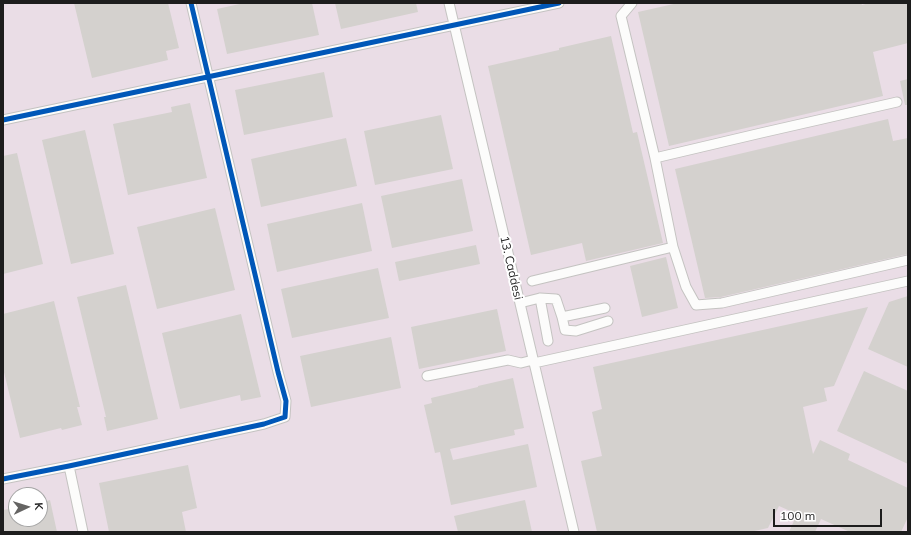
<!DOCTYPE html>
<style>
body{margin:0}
#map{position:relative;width:911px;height:535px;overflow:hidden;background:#ece9e5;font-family:Mulish,sans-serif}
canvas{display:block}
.frame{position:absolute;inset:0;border:4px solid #1d1d1d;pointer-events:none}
.north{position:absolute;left:8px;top:487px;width:40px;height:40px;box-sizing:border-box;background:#fff;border:1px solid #a5a5a5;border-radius:50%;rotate:86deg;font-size:11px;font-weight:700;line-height:16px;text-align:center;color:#1d1d1d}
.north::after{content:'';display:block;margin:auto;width:14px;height:18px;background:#656463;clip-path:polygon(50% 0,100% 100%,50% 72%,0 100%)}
.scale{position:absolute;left:773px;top:509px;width:109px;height:18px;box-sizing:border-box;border:2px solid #1d1d1d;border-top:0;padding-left:5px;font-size:12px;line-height:14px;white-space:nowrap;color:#1d1d1d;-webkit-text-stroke:3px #fff;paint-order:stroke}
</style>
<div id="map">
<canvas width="911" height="535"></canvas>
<div class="frame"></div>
<div class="north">K</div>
<div class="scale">100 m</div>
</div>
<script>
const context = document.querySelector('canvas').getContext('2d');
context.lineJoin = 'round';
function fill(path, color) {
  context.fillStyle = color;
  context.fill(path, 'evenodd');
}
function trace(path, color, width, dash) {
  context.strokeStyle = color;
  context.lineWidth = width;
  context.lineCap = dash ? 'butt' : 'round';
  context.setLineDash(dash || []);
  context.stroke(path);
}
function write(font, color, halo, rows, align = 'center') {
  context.font = font + ' Mulish,sans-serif';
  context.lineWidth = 4;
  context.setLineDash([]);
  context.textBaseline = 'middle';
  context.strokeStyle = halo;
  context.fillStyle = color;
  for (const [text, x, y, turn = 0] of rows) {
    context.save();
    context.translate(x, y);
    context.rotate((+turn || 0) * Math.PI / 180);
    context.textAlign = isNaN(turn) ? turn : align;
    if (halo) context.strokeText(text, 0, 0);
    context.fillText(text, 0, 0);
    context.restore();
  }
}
fill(new Path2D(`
 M3 3H908V532H3ZM16 495H40V519H16Z`), '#eadde6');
fill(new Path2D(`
 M74 3H168L179 48 166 51 168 60 92 78Z
 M244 3H312L319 35 227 54 217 9Z
 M335 3H416L418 12 341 29Z
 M678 3H861L862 5 869 3H908V43L873 52 883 96 669 146 638 12Z
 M611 36 633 133 637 132 663 243 586 261 582 243 531 255 488 66 559 50V48Z
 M324 72 333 117 244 135 235 90Z
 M908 79V105H905L900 81Z
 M190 103 207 178 128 195 113 124 172 112 171 107Z
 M441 115 453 169 375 185 364 131Z
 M888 119 893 141 908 138V254L721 297 705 298 675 169Z
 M85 130 114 254 71 264 42 140Z
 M346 138 357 186 261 207 251 159Z
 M17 153 43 264 3 274V156Z
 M462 179 473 231 392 248 381 196Z
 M362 203 372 251 277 272 267 224Z
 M215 208 235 290 157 309 137 227Z
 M476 245 480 264 399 281 395 262Z
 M666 257 678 308 642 317 630 266Z
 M378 268 389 318 292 338 281 289Z
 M126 285 158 419 107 431 104 417H106L77 297Z
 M908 296V367L868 349 889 302Z
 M54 301 80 407H77L82 425 62 430 61 428 20 438 3 368V314Z
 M868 307 834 386 824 388 827 401 803 407 813 454 820 440 850 454 848 460 908 488V517L901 532H850L821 519 815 532H789L797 514 779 506 768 528 750 532H597L581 461 602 456 592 412 602 409 593 367Z
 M497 309 506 351 419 369 411 327Z
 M241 314 261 397 241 401 240 395 180 409 162 333Z
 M391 337 401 388 311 407 300 356Z
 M864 371 908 391V464L837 431Z
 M513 378 524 428 514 430 515 435 450 449 453 460 528 444 537 487 451 505 440 452 435 453 424 405 432 403 431 398 478 387V386Z
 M188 465 197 508 182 512 186 532H109L99 483Z
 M50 500 57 532H3V510L16 508V519H40V503Z
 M525 500 532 532H458L454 516Z`), '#d4d1ce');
const minor = new Path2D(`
 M449 3 574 532
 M632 3 621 16 655 158 673 247 686 287 696 305 722 303 908 260
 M3 120 559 3
 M655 158 761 133 897 102
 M532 281 673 247
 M540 298 548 341
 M520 303 540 298 556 299 562 317 565 330 576 331 608 321
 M562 317 605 308
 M534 363 908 281
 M427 376 508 360 521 363 533 360
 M69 466 83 532
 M3 479 69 466 264 424 285 417 286 401 278 372 191 3`);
trace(minor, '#c4c3c1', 11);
trace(minor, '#fcfcfb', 9);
trace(new Path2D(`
 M3 120 559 3
 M3 479 69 466 264 424 285 417 286 401 278 372 191 3`), '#0057b8', 5);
write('12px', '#1d1d1d', '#fff', [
 ["13. Caddesi",511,268,77]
]);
</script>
